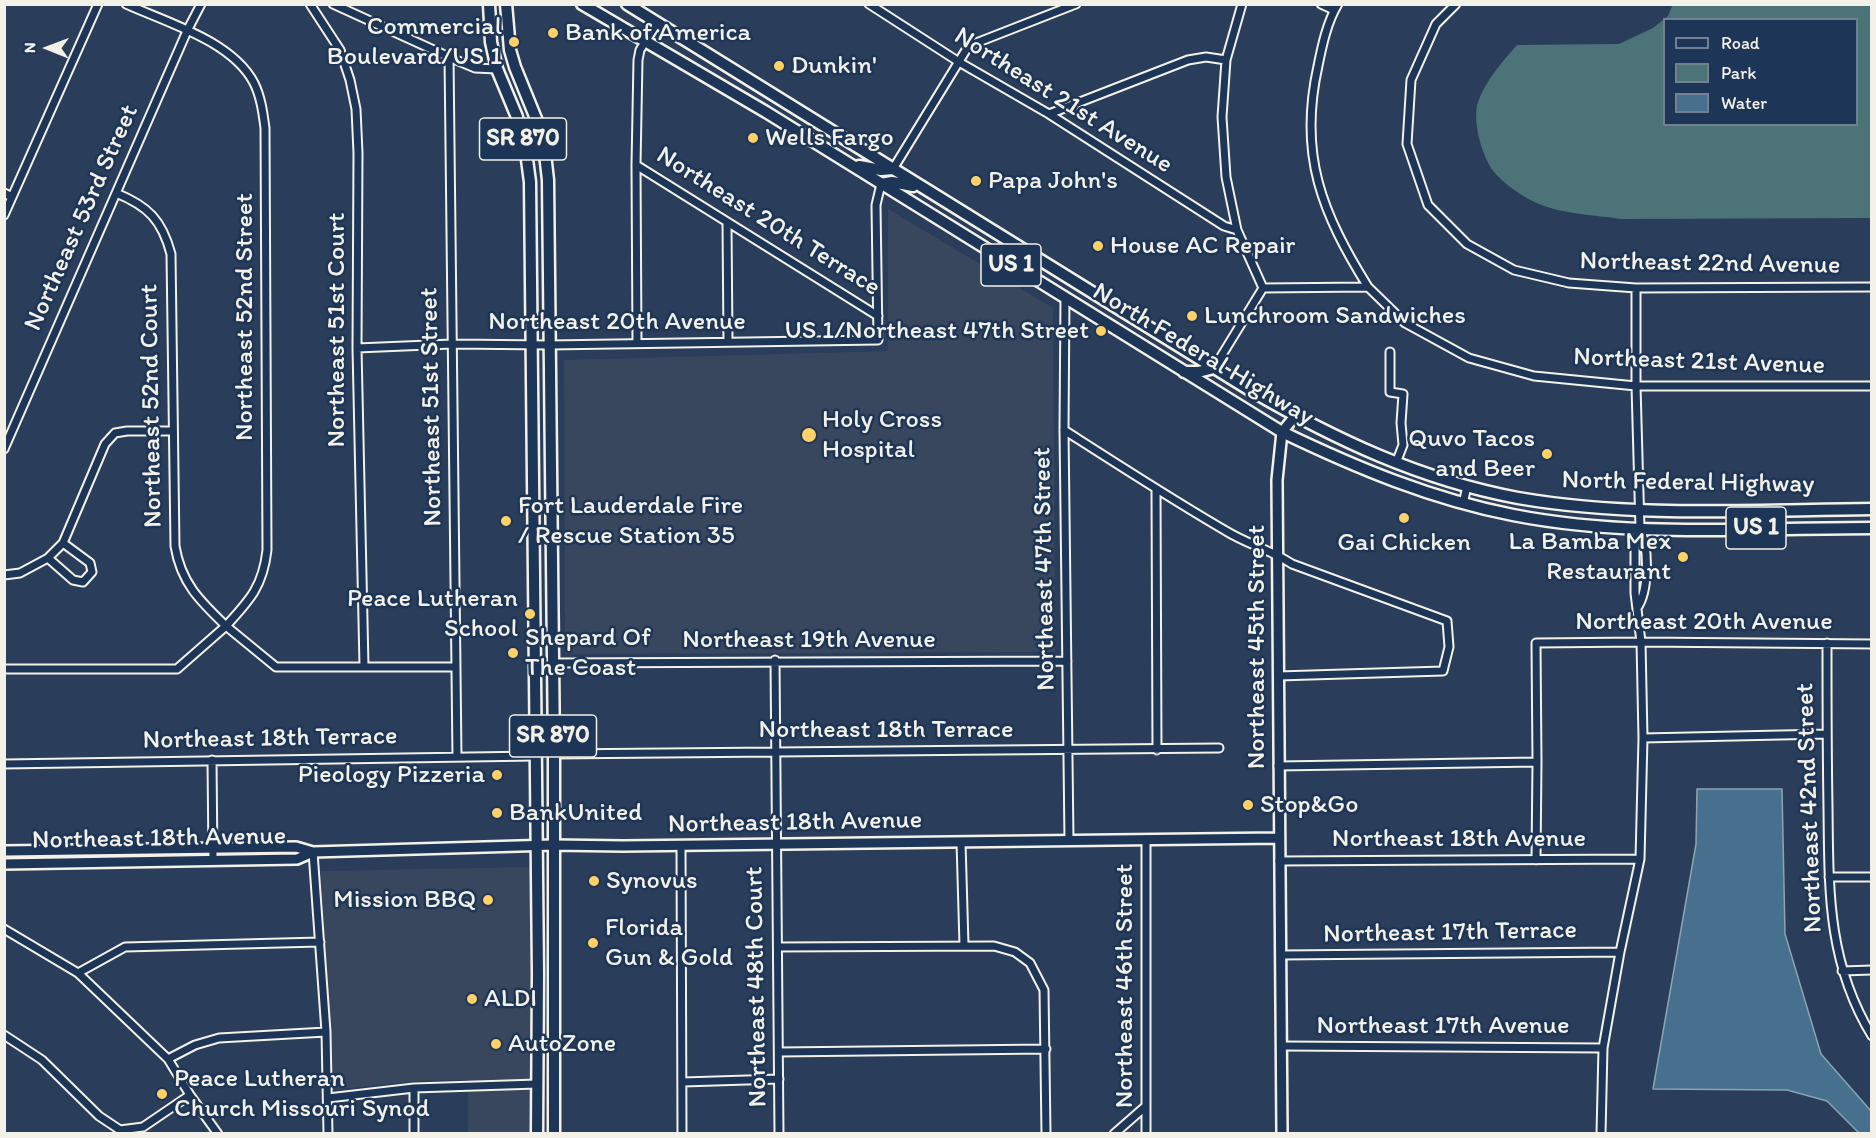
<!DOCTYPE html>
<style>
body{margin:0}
#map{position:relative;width:1876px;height:1138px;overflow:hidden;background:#2a3d5a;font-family:Itim,sans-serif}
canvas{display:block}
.frame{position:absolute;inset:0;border:6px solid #f4f1e8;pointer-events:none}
.legend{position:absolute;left:1663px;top:18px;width:195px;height:108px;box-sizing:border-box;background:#1d3557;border:2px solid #738091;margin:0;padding:8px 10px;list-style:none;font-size:18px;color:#f4f1e8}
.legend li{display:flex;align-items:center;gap:12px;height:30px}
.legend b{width:30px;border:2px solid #738091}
.north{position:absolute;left:18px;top:18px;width:60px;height:60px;-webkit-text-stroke:4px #1d3557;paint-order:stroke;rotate:271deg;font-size:16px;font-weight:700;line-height:24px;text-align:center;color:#f4f1e8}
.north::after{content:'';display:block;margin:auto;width:21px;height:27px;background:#f4f1e8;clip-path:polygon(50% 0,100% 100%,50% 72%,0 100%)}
</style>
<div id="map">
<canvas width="1876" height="1138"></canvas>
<div class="frame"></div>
<ul class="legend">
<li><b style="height:8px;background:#1d3557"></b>Road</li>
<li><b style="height:16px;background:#4c7478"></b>Park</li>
<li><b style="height:16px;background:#46708d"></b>Water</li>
</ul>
<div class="north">N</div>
</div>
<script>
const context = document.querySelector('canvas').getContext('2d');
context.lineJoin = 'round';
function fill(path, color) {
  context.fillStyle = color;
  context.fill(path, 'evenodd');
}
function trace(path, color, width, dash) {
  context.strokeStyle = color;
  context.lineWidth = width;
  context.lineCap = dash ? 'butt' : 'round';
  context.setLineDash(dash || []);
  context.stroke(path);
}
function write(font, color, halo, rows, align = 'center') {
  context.font = font + ' Itim,sans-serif';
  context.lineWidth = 5;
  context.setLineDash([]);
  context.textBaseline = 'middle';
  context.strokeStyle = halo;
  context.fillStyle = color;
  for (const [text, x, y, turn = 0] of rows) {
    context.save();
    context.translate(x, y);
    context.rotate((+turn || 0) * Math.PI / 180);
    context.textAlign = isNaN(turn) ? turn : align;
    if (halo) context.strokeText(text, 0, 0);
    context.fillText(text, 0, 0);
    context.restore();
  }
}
fill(new Path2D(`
 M888 209 1053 308 1055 652 565 654 564 360 888 351Z
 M532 867 533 1133H468V1080L416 1081 332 1090 321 871Z`), '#39475e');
fill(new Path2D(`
 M1673 4 1871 5V218L1621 219C1596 215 1562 214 1539 204 1523 197 1505 185 1494 172 1482 157 1472 121 1478 102 1486 80 1502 62 1517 45L1619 44 1653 28 1668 16ZM1664 20H1856V124H1664Z`), '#4c7478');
const water = new Path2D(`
 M1697 789H1782L1785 934 1821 1054 1871 1111V1133H1859L1827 1101 1787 1090 1653 1089 1696 844Z`);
fill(water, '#46708d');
trace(water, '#8ca4b1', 1.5);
const minor = new Path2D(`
 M310 4 340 50 350 80 356 109 358 153 357 348 364 666
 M333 4 449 57 475 68 497 69
 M869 4 959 62 1049 114 1224 226 1237 230
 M1242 4 1226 60 1222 117 1226 177 1237 230 1263 288
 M1321 4 1334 10
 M1338 4C1327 22 1322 46 1318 66 1298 155 1322 213 1368 287
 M1456 4 1436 24 1411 80 1407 144 1428 205 1467 244 1514 270 1569 283 1636 288 1872 287
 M449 57 457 757
 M1049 114 1188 60 1206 57 1226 60
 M636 165 878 316
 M893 169 966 50 976 43 1076 4
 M4 193 12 197
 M116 193C148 206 162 220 171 254L175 546C181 583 200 601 226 626 250 600 263 586 267 550L265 128C263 113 261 97 254 83 232 41 168 23 126 4
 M4 215 98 4
 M727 223 728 342
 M1263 288 1368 287 1405 323 1469 358 1534 376 1636 386H1872
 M1636 288V386L1640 529C1649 547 1649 591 1637 608
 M1065 297 1064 430 1069 840
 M637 343 636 165 638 60 640 50 657 23
 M357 348 452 344 549 345 878 340 876 205 881 184
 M1390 352V392L1403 394 1401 423 1403 445 1396 463
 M1214 368 1263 288
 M1064 430C1117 464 1171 499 1226 531 1247 544 1271 550 1292 564L1447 621 1449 647 1443 671 1278 676
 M4 449 187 31 201 4
 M1156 489 1157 750
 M1463 504 1467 486
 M48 558 73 580 83 582 92 572 90 563 63 543
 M4 575 20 573 48 558 63 543 105 444 115 433 127 431H173
 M1827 643C1827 698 1827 752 1828 807 1829 890 1827 962 1872 1036
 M775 660 779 1134
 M552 663 1067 661
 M4 669H177L226 626 276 667H456
 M1643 738 1827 734
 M554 754 1219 748
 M212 760 213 860
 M4 764 536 756
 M1278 766 1537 762
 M1146 839V1134
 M961 842 964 945
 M681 845 682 1134
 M313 852 326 1032 328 1134
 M1536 860 1537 762 1536 643 1641 642 1872 644
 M1279 861 1640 859
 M1829 877H1872
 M4 929 78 973 168 1059 190 1095 218 1134
 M778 947 994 946 1015 952 1030 963 1044 990 1046 1134
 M1281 955 1620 952
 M1842 971 1872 970
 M78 973 125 947 320 942
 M4 1035 42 1060 99 1116 120 1130 143 1127 190 1095
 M1282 1046 1603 1048
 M779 1052 1046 1049
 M168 1059 195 1045 219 1038 326 1032
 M683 1082 779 1079
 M328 1098 414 1088 537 1084
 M414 1134V1088
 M1114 1134 1146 1106
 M1601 1134 1603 1048 1620 952 1640 859 1643 738 1641 642 1635 593V539L1640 529`);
const tertiary = new Path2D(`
 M4 851 296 847 313 852 553 845 623 846 1278 838
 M4 864 297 859 313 852
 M1282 1134 1277 480 1282 432 1295 416`);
const primary = new Path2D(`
 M489 4 491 42 497 69 517 117 526 152 530 182 538 973 537 1134
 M506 4 510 50 515 67 539 126 544 145 548 180 554 754V1134
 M582 4 766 112 1282 432C1357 468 1431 499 1513 515 1630 538 1752 528 1872 528
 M627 4 1250 390C1334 439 1421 480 1518 498 1634 518 1754 510 1872 509
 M859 166 881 170 893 169
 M881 184 892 182 913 186
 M1184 372H1198L1214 368`);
trace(minor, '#f4f1e8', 11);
trace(tertiary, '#f4f1e8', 14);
trace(primary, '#f4f1e8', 15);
trace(minor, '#1d3557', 7);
trace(tertiary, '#1d3557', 9);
trace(primary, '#1d3557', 10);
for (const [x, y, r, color] of [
 [553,33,6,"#ffd166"],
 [514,42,6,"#ffd166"],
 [779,66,6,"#ffd166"],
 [753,138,6,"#ffd166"],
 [976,181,6,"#ffd166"],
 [1098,246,6,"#ffd166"],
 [1192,316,6,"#ffd166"],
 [1101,331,6,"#ffd166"],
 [809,435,8,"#ffd166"],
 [1547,454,6,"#ffd166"],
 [1404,518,6,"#ffd166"],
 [506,521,6,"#ffd166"],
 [1683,557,6,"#ffd166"],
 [530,614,6,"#ffd166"],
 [513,653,6,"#ffd166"],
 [497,775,6,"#ffd166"],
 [1248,805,6,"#ffd166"],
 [497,813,6,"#ffd166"],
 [594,881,6,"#ffd166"],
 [488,900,6,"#ffd166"],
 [593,943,6,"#ffd166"],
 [472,999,6,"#ffd166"],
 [496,1044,6,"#ffd166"],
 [162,1094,6,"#ffd166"]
]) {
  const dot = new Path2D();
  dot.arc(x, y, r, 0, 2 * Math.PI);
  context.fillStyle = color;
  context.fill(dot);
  trace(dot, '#1d3557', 2);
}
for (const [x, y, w] of [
 [523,139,87],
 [1011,265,60],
 [1756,528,60],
 [553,736,87]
]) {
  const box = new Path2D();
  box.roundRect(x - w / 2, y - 21, w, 42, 4.5);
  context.fillStyle = '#1d3557';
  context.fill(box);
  trace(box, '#f4f1e8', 1.5);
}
write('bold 24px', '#f4f1e8', null, [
 ["SR 870",523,139],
 ["US 1",1011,265],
 ["US 1",1756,528],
 ["SR 870",553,736]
]);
write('26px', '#f4f1e8', '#1d3557', [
 ["Commercial",502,27,"right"],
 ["Boulevard/US 1",502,57,"right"],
 ["Bank of America",565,33],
 ["Dunkin'",791,66],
 ["Wells Fargo",765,138],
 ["Papa John's",988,181],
 ["House AC Repair",1110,246],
 ["Lunchroom Sandwiches",1204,316],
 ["US 1/Northeast 47th Street",1089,331,"right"],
 ["Holy Cross",822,420],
 ["Hospital",822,450],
 ["Quvo Tacos",1535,439,"right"],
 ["and Beer",1535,469,"right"],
 ["Fort Lauderdale Fire",518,506],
 ["/ Rescue Station 35",518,536],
 ["La Bamba Mex",1671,542,"right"],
 ["Restaurant",1671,572,"right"],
 ["Gai Chicken",1404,543,"center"],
 ["Peace Lutheran",518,599,"right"],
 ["School",518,629,"right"],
 ["Shepard Of",525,638],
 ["The Coast",525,668],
 ["Pieology Pizzeria",485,775,"right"],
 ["Stop&Go",1260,805],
 ["BankUnited",509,813],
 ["Synovus",606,881],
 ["Mission BBQ",476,900,"right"],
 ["Florida",605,928],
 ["Gun & Gold",605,958],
 ["ALDI",484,999],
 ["AutoZone",508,1044],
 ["Peace Lutheran",174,1079],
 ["Church Missouri Synod",174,1109]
], 'left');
write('26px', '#f4f1e8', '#1d3557', [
 ["Northeast 21st Avenue",1063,101,32],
 ["Northeast 53rd Street",82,218,-66],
 ["Northeast 20th Terrace",768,222,32],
 ["Northeast 22nd Avenue",1710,264,1],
 ["Northeast 52nd Street",245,317,-90],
 ["Northeast 20th Avenue",617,322],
 ["Northeast 51st Court",337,330,-90],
 ["North Federal Highway",1203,355,31],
 ["Northeast 21st Avenue",1699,362,2],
 ["Northeast 52nd Court",152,406,-91],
 ["Northeast 51st Street",432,407,-91],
 ["North Federal Highway",1688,483,1],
 ["Northeast 47th Street",1045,569,-91],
 ["Northeast 20th Avenue",1704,622],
 ["Northeast 19th Avenue",809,640],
 ["Northeast 45th Street",1257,647,-90],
 ["Northeast 18th Terrace",886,730],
 ["Northeast 18th Terrace",270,739,-1],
 ["Northeast 42nd Street",1810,808,-92],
 ["Northeast 18th Avenue",795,823,-1],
 ["Northeast 18th Avenue",159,839,-1],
 ["Northeast 18th Avenue",1459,839],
 ["Northeast 17th Terrace",1450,933,-1],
 ["Northeast 46th Street",1125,986,-90],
 ["Northeast 48th Court",757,987,-91],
 ["Northeast 17th Avenue",1443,1026]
]);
</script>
